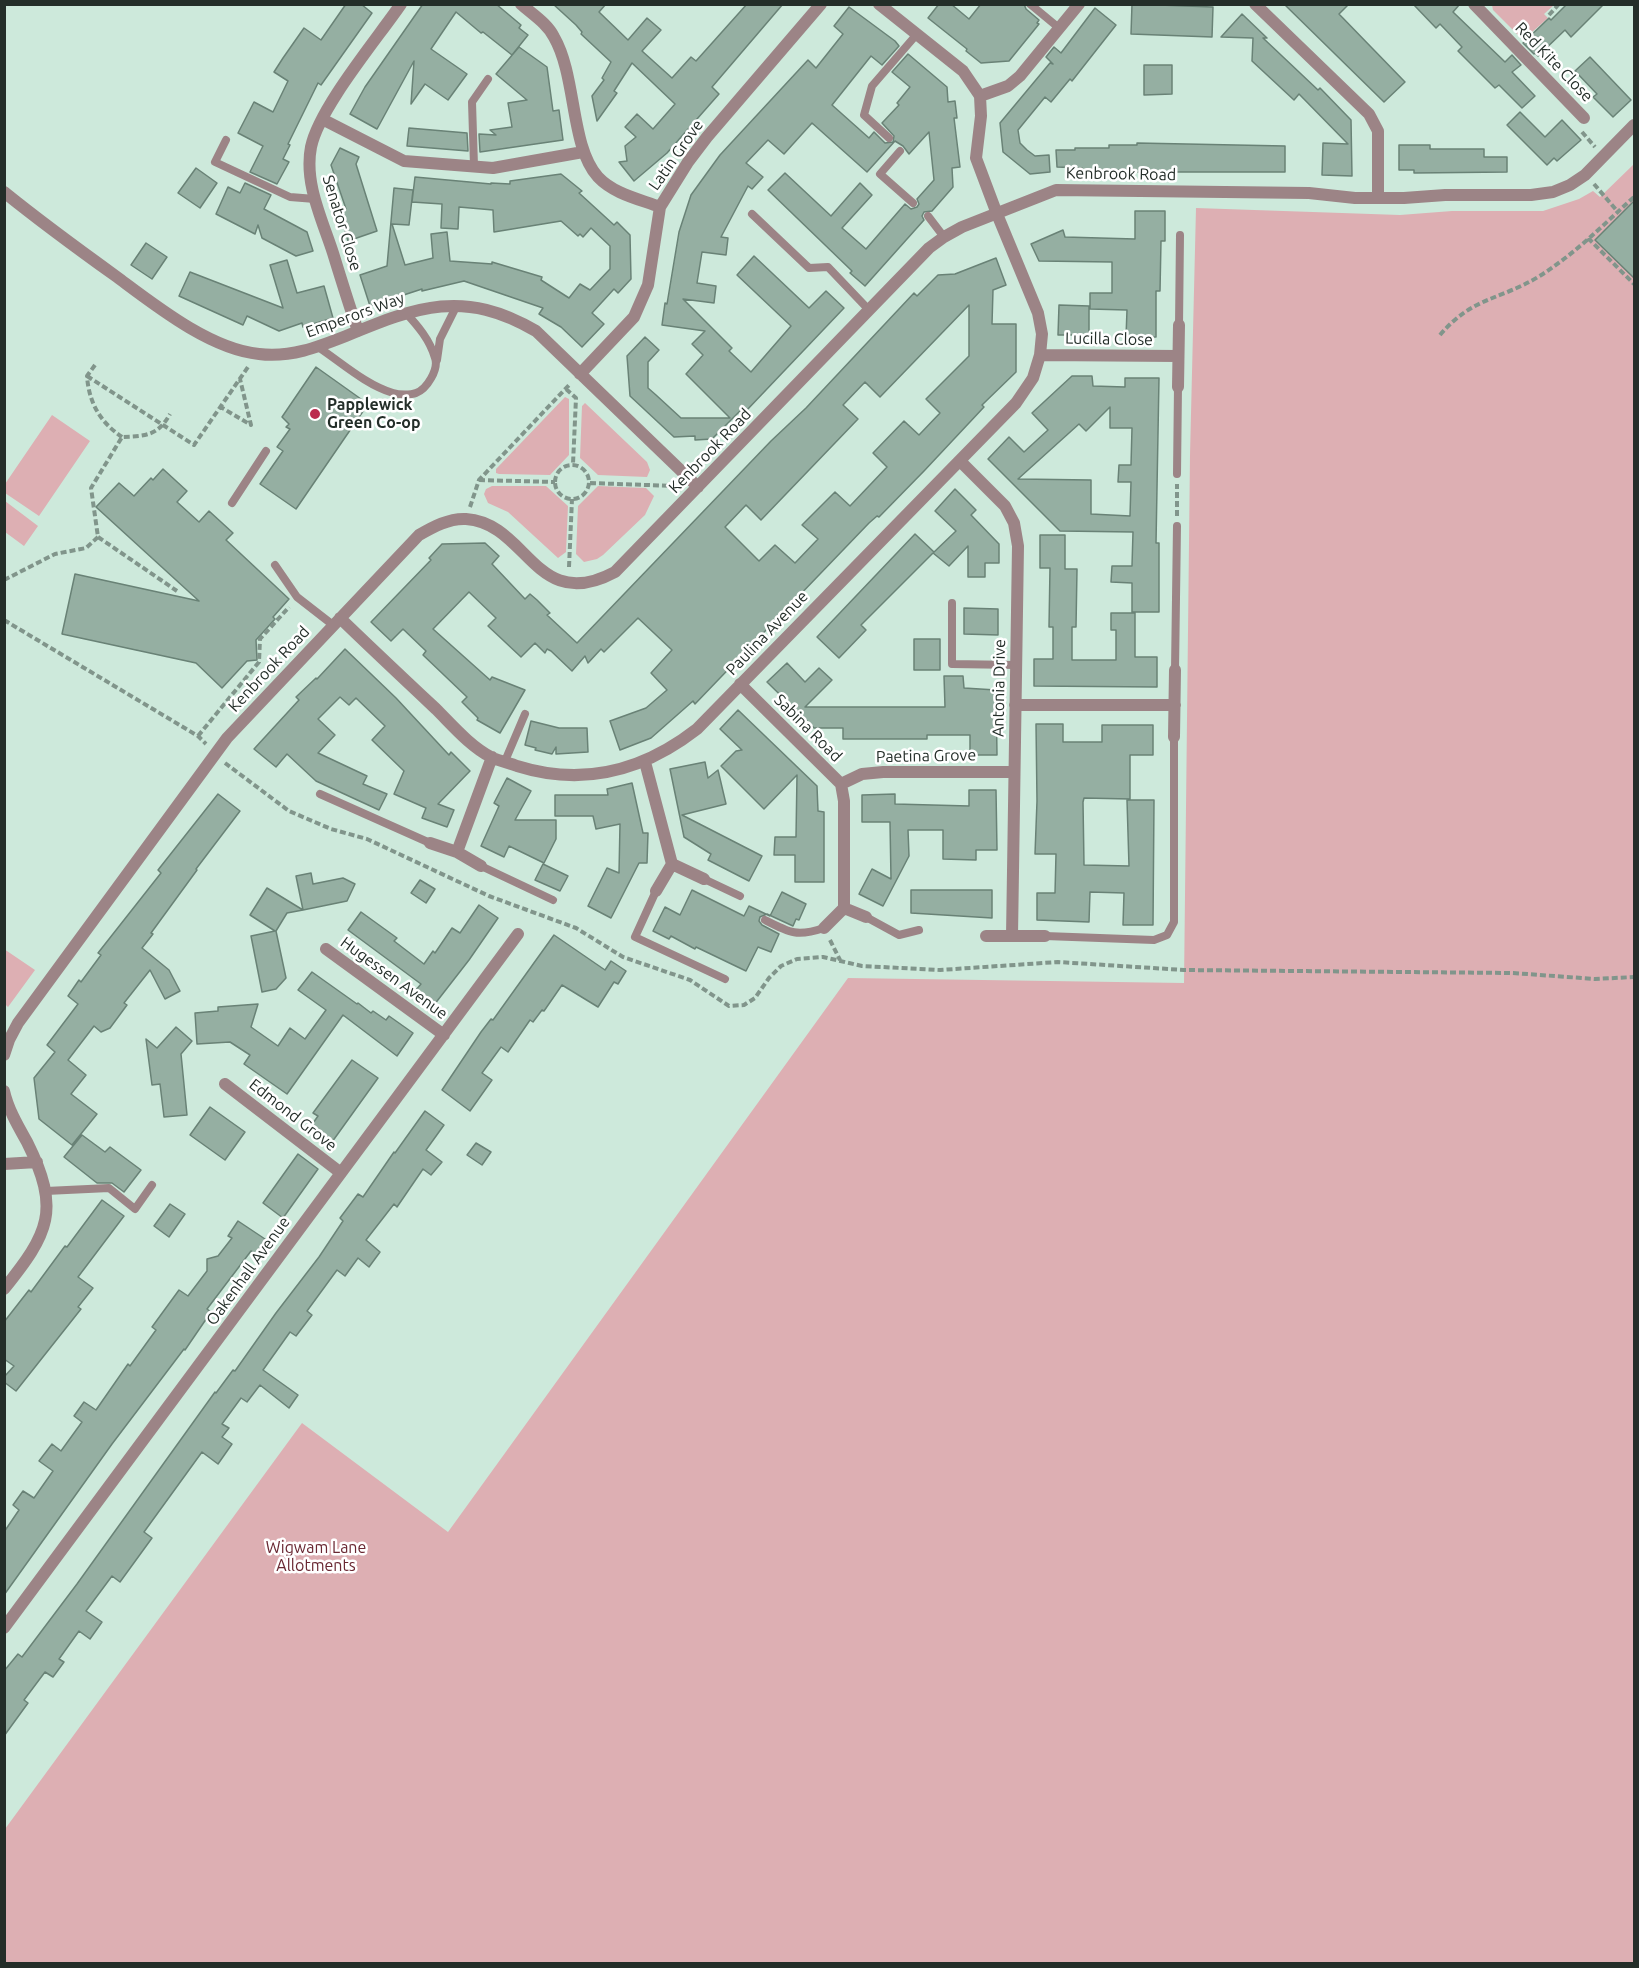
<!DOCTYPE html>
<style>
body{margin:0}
#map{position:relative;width:1639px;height:1968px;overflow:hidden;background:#cde9db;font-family:Ubuntu,sans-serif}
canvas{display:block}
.frame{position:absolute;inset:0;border:6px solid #242e29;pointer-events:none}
</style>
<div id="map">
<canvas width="1639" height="1968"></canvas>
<div class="frame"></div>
</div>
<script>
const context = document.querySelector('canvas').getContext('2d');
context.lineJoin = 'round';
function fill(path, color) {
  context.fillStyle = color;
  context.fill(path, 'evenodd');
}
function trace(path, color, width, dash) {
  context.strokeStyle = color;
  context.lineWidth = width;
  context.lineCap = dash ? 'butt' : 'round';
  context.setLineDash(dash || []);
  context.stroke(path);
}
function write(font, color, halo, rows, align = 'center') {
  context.font = font + ' Ubuntu,sans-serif';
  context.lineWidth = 5;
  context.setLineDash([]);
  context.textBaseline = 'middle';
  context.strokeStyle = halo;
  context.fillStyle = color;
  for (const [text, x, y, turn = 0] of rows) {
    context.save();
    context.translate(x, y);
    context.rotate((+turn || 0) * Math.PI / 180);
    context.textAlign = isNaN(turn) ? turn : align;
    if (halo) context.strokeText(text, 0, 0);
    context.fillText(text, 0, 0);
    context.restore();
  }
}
fill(new Path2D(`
 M1492 5V4L1554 5 1544 14 1548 18 1523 40 1493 10Z
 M1634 164V1963L5 1964V1829L302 1423 448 1532 848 978 1184 983 1190 455 1196 208 1400 215 1452 211H1543L1579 199 1593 191 1600 197Z
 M565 397 569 399V455L550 475 499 474 496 473V469Z
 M585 403 647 462 650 470 647 477 598 475 580 458 582 406Z
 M52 415 90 441 39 516 5 493V484Z
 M492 486H546L568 506 566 552 558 558 508 512 488 503 484 494 486 489Z
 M598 486 646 488 654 496 645 515 603 555 597 559 584 562 576 554 578 506Z
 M5 501 38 526 24 546 5 532Z
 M4 949 35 970 8 1007 5 1004Z`), '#ddafb3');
const building = new Path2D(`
 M346 4H361L372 13 321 85 318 83 288 144 290 145 283 159 289 162 277 184 250 172 263 146 238 133 254 102 273 112 288 81 274 72 283 58 304 28 321 40Z
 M423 4H496L521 25 519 28 528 35 512 55 483 32 481 33 456 12 431 49 467 74 448 100 425 84 411 104 414 61 377 129 350 114 365 87Z
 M553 4H606L599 12 628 40 647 18 661 30 642 51 672 78 691 57 696 61 747 4H783L712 87 719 94 667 153 634 181 619 162 627 161 625 146 636 137 625 127 637 114 653 129 675 104 632 63 614 91 617 93 597 121 592 96 604 80 602 78 611 62 581 34 582 32 576 25Z
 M939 4H951L969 19 981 4H1024L1026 9 1039 20 1037 23 1039 24 1009 61 981 63 966 51 967 49 928 18Z
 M1132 4 1213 7 1212 37 1131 34Z
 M1284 4H1349L1339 14 1405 82 1384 102Z
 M1413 4H1460L1453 12 1505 62 1512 55 1521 65 1512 72 1535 96 1522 108 1499 85 1495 88 1458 51 1462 47 1440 24 1436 28Z
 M1567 4H1604L1571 37 1565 30 1538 56 1535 53 1534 54 1523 43 1549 18 1551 20Z
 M849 7 895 41 899 46 882 65 871 56 832 105 869 138 874 132 885 143 893 142 894 136 882 123 899 105 897 103 910 87 892 72 908 54 947 87 948 102 955 101 957 118H954L960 167 952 168 953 187 932 211 924 212 922 216 924 220 865 286 850 273 852 271 768 190 785 173 831 216 860 183 872 195 842 228 866 249 905 204 911 209 917 207 919 204 917 199 934 180 929 132 909 154 903 146 895 141 867 172 812 123 784 154 768 140 746 163 763 177 752 189 748 186 721 237 728 238 726 255 702 252 697 283 716 286 714 303 683 299 732 348 729 351 751 372 791 326 737 275 754 256 809 308 826 291 844 308 746 411 743 409 739 412 712 439 695 440V436L674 437 630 396 627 356 645 337 659 350 648 362V388L656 395 681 418H730L686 374 703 355 692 344 705 331 662 325 665 303 667 304 679 232 691 195 720 155 808 60 816 68 843 34 834 26Z
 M1095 8 1116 25 1072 81 1070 79 1051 102 1045 97 1018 130 1020 143 1027 150 1035 156 1049 155 1050 172 1030 174 1003 152 1000 123 1050 63 1053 64 1046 57 1054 47 1061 53Z
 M1242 14 1267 38H1263L1318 90 1320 88 1351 120 1352 176 1322 175 1323 143 1348 144 1299 94 1294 100 1252 61 1253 38 1221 37Z
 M519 47 547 67 553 111 559 110 563 140 480 152 479 134 496 135 490 130 512 127 508 103 527 100 496 74Z
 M1590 57 1631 100 1613 117 1593 97 1597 94 1575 71Z
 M1144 65H1172V94L1144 95Z
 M1520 112 1545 137 1562 120 1581 140 1557 161 1554 158 1547 165 1507 125Z
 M409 128 467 133 468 151 407 146Z
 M1137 143 1285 146V172H1136V170H1082V168L1057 167 1056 150H1075V148H1109V145H1137Z
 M1399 145H1430V149H1484V157H1507V172L1414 173V170H1399Z
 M340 148 359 157 356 164 377 231 348 241 339 212 346 209 331 165Z
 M196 168 217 183 200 208 178 193Z
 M561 174 582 191 579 193 614 225 617 222 630 235 631 279 618 293 614 289 592 313 604 324 582 347 561 327 539 314 543 308 464 281 422 291V289L370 306 360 275 387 266 394 188 413 190 409 225 392 224 405 265 433 258 431 234 447 232 450 261 492 264V262L542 277 541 280 569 298 580 284 590 290 610 269V246L591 228 583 237 580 234 578 236 561 221 494 232 493 210 459 207 458 229 441 228 442 204 412 202 415 177 491 184V183L510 184V181Z
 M245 183 271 195 264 209 307 232 313 251 296 256 262 238 258 225 255 234 216 214 228 187 240 193Z
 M1635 200V279L1595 240Z
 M1135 211H1165V241H1161L1160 291H1156V337H1126L1127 310 1090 309V293H1112V262L1039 261 1031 244 1063 230 1065 237 1135 239Z
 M146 243 167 257 152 279 131 265Z
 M996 258 1006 285 993 290 992 324H1016V372L982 405 984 407 924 471 879 517 877 516 869 523 695 704 693 701 651 738 620 750 610 721 646 708 667 690 651 673 672 650 638 618 604 652 601 649 588 663 585 656 572 671 551 651 547 649 545 653 535 643 521 657 488 626 496 618 469 592 433 629 490 680 492 677 525 690 500 733 477 720 478 718 462 702 467 697 423 655 426 651 403 629 391 641 371 622 431 560 429 558 442 544 485 543 499 556 492 564 525 599 530 594 537 600 550 613 547 615 577 643 771 441 806 408 914 293 917 296 938 275 955 274ZM969 305V356L926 399 940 413 919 435 904 421 873 453 887 467 850 506 835 492 802 525 818 539 795 563 775 545 759 561 725 527 746 505 761 520 858 419 843 405 865 382 880 397Z
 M287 260 297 293 324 286 333 318 303 327 302 323 279 331 247 316 243 325 179 296 190 272 283 308 270 265Z
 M1059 305 1089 306V335H1058Z
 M316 367 368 404 296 509 260 484 283 451 277 447 290 429 286 427 289 424 282 417Z
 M1072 376H1092L1093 386 1125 387V378H1159L1156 543H1159V612H1132V583L1111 582 1112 566H1132L1133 532 1060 531 988 459 1009 437 1024 452 1048 430 1032 413ZM1110 407V428H1132L1131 465H1119L1118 482H1131L1130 516 1091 514V480L1018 479 1079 424 1086 431Z
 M163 469 187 491 177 502 199 522 209 511 233 533 226 540 289 599 273 617 275 619 256 640 257 660 247 661 222 688 196 663 62 634 75 574 199 601 96 507 119 483 134 496 151 478 153 480Z
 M955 489 976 510 971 515 999 544V563H985V577H968V546L949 566 933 553 956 531 935 511Z
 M915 534 934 552 861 625 866 630 839 658 817 637Z
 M1040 535H1065V569H1077L1076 627H1072V660H1116V630H1111V613H1135V657H1157V687L1034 686V659H1053V627H1049L1050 568H1040Z
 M964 608 998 609V635L964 634Z
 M914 639H940V670H914Z
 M345 649 396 698 449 755 451 752 470 771 438 804 454 810 447 827 422 818 426 808 394 794 404 771 372 740 385 726 356 698 349 705 340 697 318 719 335 735 318 753 367 776 363 784 387 794 379 810 316 781 287 754 276 767 254 749 299 700 296 697 316 678 317 679Z
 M787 663 805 682 819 668 832 680 805 707H945L944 676H963L964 688 996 690 997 755H970V735H927V739H843V728H814L767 682Z
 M738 710 817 786 818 811 824 812V882H795V855H774L775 837H796L797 775 764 809 721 766 736 751 742 750 720 729Z
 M531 721 559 728H587L588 752 556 754V747L552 754 535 750 536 748 525 745Z
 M1036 724H1063V742H1102V725H1153V755H1130V799L1084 798 1083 802 1084 865 1129 866 1127 800H1154L1153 925H1123L1124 893 1090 892 1089 922 1037 920V893H1055L1056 854H1035L1037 801Z
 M705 762 708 778 718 770 726 804 682 815 762 856 749 881 708 860 711 854 684 837 670 769Z
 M507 778 531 791 515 820H556V839L544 863 509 846 504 857 481 846 499 806 494 803Z
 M632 783 643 833H648L647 863H639L611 918 588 906 607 868 619 873 620 824 596 829 593 816H555V795H608L607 789Z
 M969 790H996L997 850H976V860L943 859V830H908L909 856 883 906 859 894 872 869 891 879 890 822H862V795L895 794V804L969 806Z
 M218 794 240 811 196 869 197 870 151 933 153 934 142 948 169 970 180 991 165 999 150 970 124 1003 127 1005 110 1028 101 1032 94 1026 68 1060 86 1075 71 1094 97 1114 72 1145 39 1119 34 1078 55 1052 47 1045 78 1004 68 996 79 980 81 982 101 955 98 953 161 873 158 870Z
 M543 864 568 876 560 891 535 880Z
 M311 873 313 884 343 878 355 884 347 901 303 910 296 876Z
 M420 880 435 889 426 903 411 893Z
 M267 888 303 910 287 913 276 931 286 978 276 989 262 992 251 936 275 931 250 915Z
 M692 890 744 916 749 906 770 916 782 892 806 904 799 920 796 919 793 926 767 914 760 917 759 921 762 925 779 934 771 952 758 947 746 971 696 947 695 949 671 936 669 939 653 931 665 907 680 915Z
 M911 890H992V918L911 913Z
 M479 905 498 918 469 960 434 1005 415 991 421 984 348 930 361 912 397 938 394 941 424 964 433 951 435 953 452 928 460 933Z
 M554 935 605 970 611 961 626 971 618 984 614 982 598 1007 562 985 544 1011 542 1010 533 1022 530 1020 508 1052 501 1047 482 1073 492 1080 470 1111 442 1090 481 1032 491 1019 493 1020Z
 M312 972 357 1004 358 1003 371 1013 373 1011 386 1020 389 1016 413 1033 397 1056 343 1015 287 1094 244 1064 250 1055 230 1042 197 1044 195 1013 218 1011V1007L258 1004 251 1027 278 1046 290 1028 305 1039 326 1010 298 990Z
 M176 1027 192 1041 181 1054 187 1115 164 1117 160 1084 152 1085 146 1039 157 1048Z
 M352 1060 378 1078 332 1142 311 1126 318 1116 313 1113Z
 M210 1107 245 1132 225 1160 190 1135Z
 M425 1111 444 1125 426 1150 442 1162 431 1175 423 1169 397 1207 394 1204 366 1240 380 1252 369 1267 358 1258 345 1276 337 1270 307 1311 312 1315 296 1336 290 1332 263 1370 298 1395 289 1408 260 1385 247 1402 241 1398 222 1424 229 1428 222 1437 232 1444 218 1464 202 1452 144 1532 152 1538 120 1582 112 1576 86 1611 102 1622 90 1639 79 1631 59 1659 64 1662 53 1677 45 1672 24 1700 28 1703 4 1736V1671L18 1654 22 1657 77 1584 215 1392 216 1393 233 1370 235 1371 276 1313 319 1257 343 1221 340 1218 358 1194 363 1197 394 1152 395 1153Z
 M82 1135 105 1152 110 1147 141 1170 124 1192 112 1183H97L64 1157Z
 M476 1143 491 1152 482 1165 467 1155Z
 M298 1154 318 1169 283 1218 263 1203Z
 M102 1200 124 1216 78 1277 93 1288 78 1307 81 1309 16 1391 4 1382V1377L14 1366 4 1359V1322L29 1290 31 1292 65 1246 67 1247Z
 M170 1204 185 1214 169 1237 154 1226Z
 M238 1221 268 1241 258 1255 251 1251 207 1309 211 1312 185 1350 184 1349 112 1444 4 1595V1532L19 1510 13 1505 23 1491 34 1498 53 1471 39 1461 52 1444 61 1451 82 1422 74 1416 84 1402 96 1410 128 1364 130 1366 156 1330 152 1327 179 1290 188 1296 207 1271V1259L218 1256 232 1238 228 1236Z`);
fill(building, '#95afa2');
trace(building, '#698276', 1.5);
trace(new Path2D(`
 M1549 15 1559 4
 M1582 132 1595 147
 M1594 184 1618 212
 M1588 238 1634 284
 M1440 335C1472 297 1500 300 1538 277 1574 255 1603 225 1634 197
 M95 365 87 376C89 403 100 422 122 437
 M87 376 194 445 248 367
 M566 389 576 398 573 464
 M219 406 251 425 240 379
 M555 482a17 17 0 1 1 34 0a17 17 0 1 1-34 0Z
 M479 480 555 482
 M590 483 676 486
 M470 507 479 480 570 384
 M1177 516V484
 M98 537 177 591
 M569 567 572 499
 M4 580 55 554 86 548 98 537 91 488 122 437C145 436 158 436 170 414
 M4 620 198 736 206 744
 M198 736 259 662 260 639 289 607
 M225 763 289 811 331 829 367 839 489 896 576 928 623 957 690 980 729 1006 744 1005 755 998 769 978 781 966 797 959 823 957 862 966 940 970 1058 962 1184 970 1513 973 1595 979 1634 977
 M830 940 840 960`), '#81958b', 4, [6, 3]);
trace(new Path2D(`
 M1030 4 1059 28
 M889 138 864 115 872 86 917 34
 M226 140 215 162 290 197 315 199
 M900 151 880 174 913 203
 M474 166 472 102 488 79
 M752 214 809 268 828 267 869 310
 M928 216 944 237
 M1179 325 1180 235
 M318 347C342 363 366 385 393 393 399 395 411 395 416 393 427 389 439 369 435 358 430 340 418 326 405 312
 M437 360 440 339 457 305
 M1177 474 1178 387
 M232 503 266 451
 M275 565 297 597 333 625
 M952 603V664L1016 665
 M1175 670 1177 526
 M505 761 525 714
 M320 794 430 843
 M481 866 553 900
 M704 879 740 896
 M656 891 635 937 725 979
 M866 917 899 935 919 930
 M765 920C790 933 797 937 824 928
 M1045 936 1154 940 1167 935 1174 922V737
 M46 1191 109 1188 135 1209 152 1185`), '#9c8486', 8);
trace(new Path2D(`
 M521 4C532 14 547 23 554 37 577 77 570 146 598 177 614 194 639 199 660 207
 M1255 4 1369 114 1378 131V198
 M1474 4 1584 118
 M980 96 1008 86 1020 76 1079 4
 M322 119 404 161 493 168 583 152
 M4 192C41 222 78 249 117 277 156 306 210 349 259 354 290 358 318 347 346 336 418 306 464 289 536 331L698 487
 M358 331C349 305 341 279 333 253 322 219 304 183 311 147 319 108 377 39 401 4
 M1040 355 1178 356
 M580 374 634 317 648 285 660 207 688 162 707 137 821 4
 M1178 387 1179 325
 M960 461 1005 506 1014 523 1018 546 1012 936
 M340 618C372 649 404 679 436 709 453 726 470 746 491 757 499 761 509 763 517 766 584 787 643 771 697 729L1016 403 1033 378 1040 355 1042 334 1038 313 997 214 976 158 981 116 980 96 963 71 879 4
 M740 684 841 784 844 801V908L866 917
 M1015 705H1175
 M1174 737 1175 670
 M645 762 672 864 656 891
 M841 784 862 774 883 772H1014
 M430 843 457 852 481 866
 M457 852 492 757
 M672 864 704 879
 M824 928 844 908
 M986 936H1045
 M326 949 444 1035
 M4 1055 9 1040 18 1023 227 738 419 535C433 527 449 518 466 519 528 523 535 615 615 572L929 248 944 237 962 227 1056 190 1309 193 1355 198H1404L1445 195H1531L1553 192 1570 185 1585 175 1634 125
 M225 1084 341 1173
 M4 1091C8 1109 18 1126 27 1142 61 1210 49 1233 4 1289
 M4 1164 37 1162
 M4 1628 518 934`), '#9c8486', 12);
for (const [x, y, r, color] of [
 [315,414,6,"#bb2b4e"]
]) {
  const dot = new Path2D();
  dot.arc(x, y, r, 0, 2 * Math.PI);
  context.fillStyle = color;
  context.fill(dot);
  trace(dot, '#fff', 2);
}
write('16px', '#242e29', '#fff', [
 ["Red Kite Close",1554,62,46],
 ["Latin Grove",676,155,-55],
 ["Kenbrook Road",1121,174,1],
 ["Senator Close",342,223,73],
 ["Emperors Way",355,315,-20],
 ["Lucilla Close",1109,339,1],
 ["Kenbrook Road",710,451,-46],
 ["Paulina Avenue",767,633,-46],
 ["Kenbrook Road",269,669,-47],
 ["Antonia Drive",999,688,-89],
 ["Sabina Road",808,728,45],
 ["Paetina Grove",926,756,-1],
 ["Hugessen Avenue",394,978,36],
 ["Edmond Grove",293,1115,38],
 ["Oakenhall Avenue",248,1271,-54]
]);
write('bold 16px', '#242e29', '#fff', [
 ["Papplewick",327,405],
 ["Green Co-op",327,423]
], 'left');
write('16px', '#692732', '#fff', [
 ["Wigwam Lane",316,1548],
 ["Allotments",316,1566]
]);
</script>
